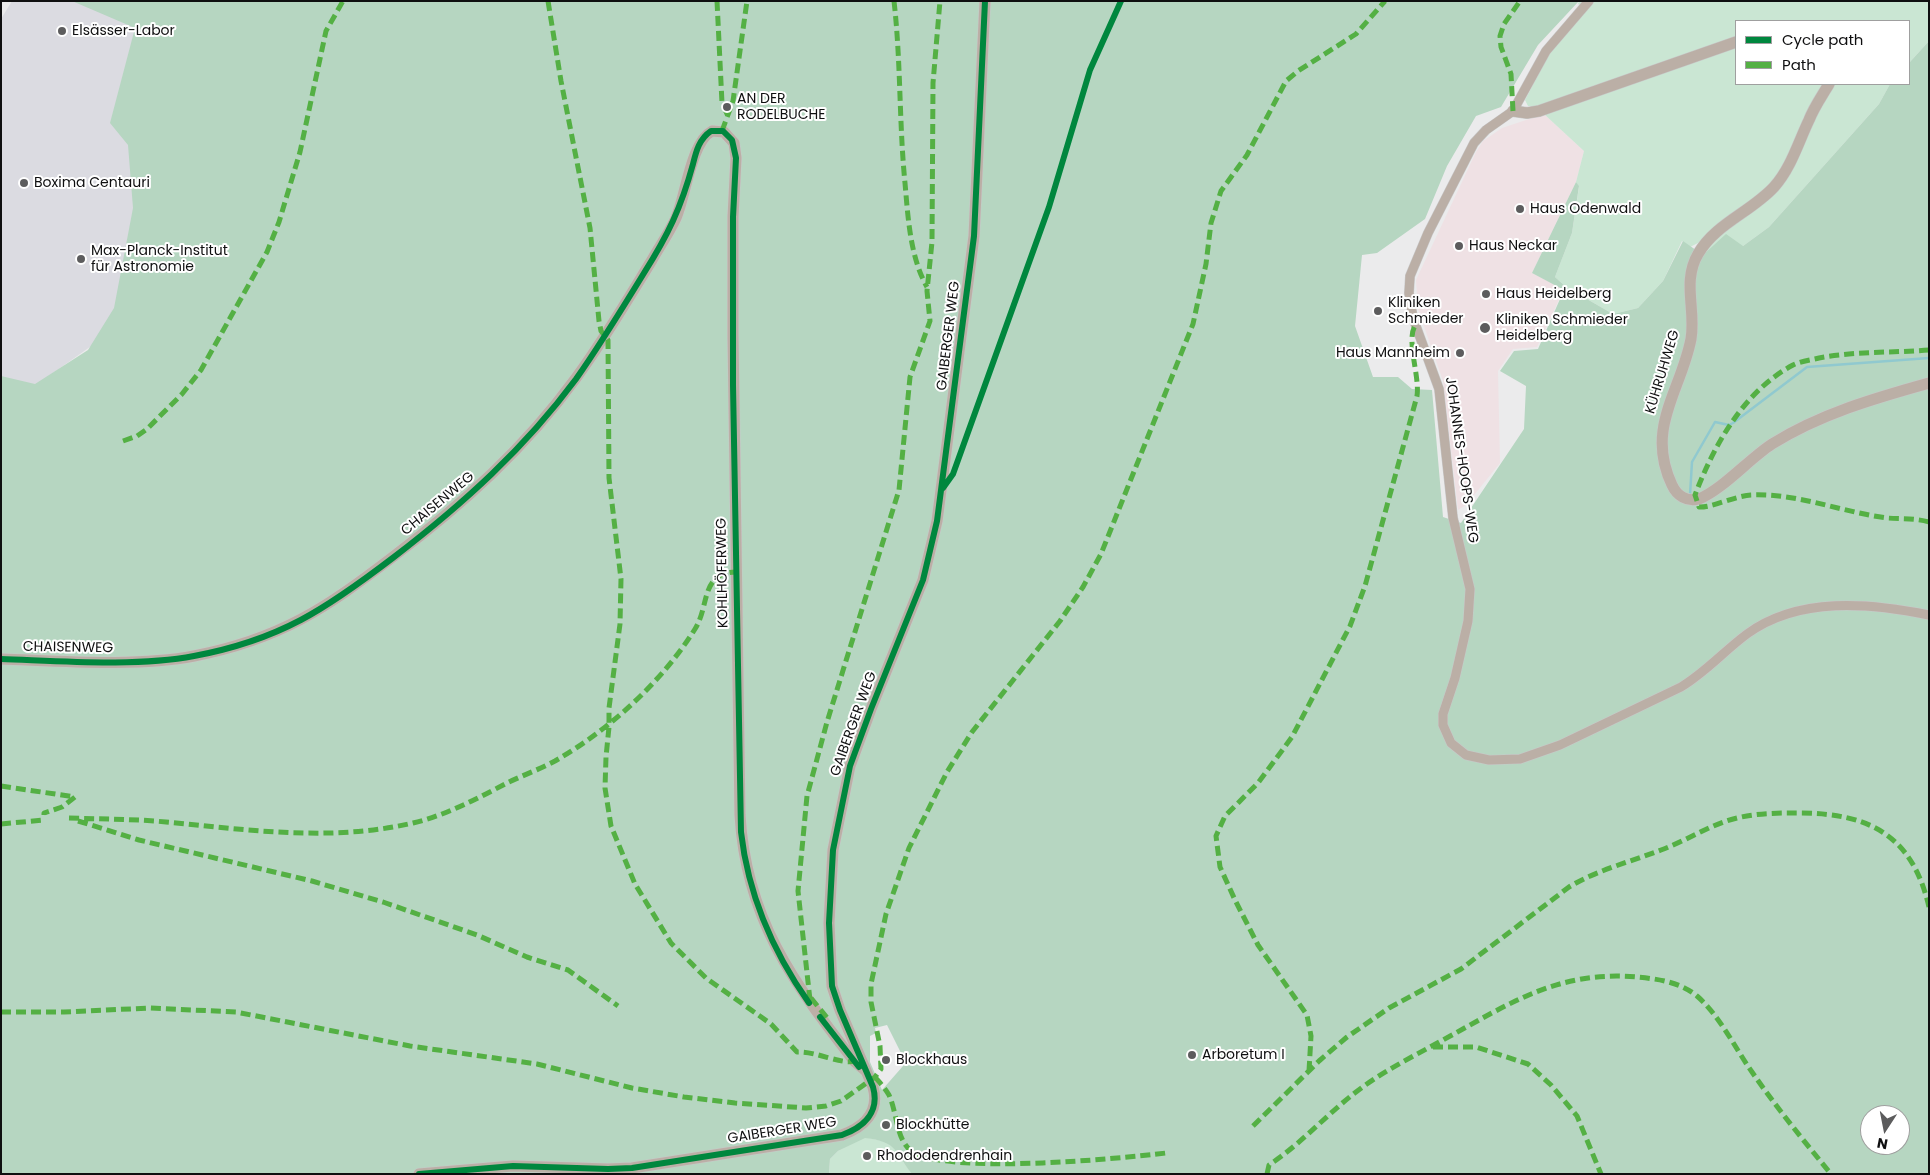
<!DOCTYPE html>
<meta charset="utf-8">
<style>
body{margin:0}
#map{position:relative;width:1930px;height:1175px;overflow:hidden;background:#ebebec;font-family:Poppins,sans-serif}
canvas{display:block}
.frame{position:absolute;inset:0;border:2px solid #0f0f10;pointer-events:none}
.legend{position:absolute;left:1735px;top:20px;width:175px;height:65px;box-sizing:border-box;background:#fff;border:1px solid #9f9f9f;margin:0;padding:6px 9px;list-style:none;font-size:15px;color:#0f0f10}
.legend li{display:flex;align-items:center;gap:10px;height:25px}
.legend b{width:25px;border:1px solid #9f9f9f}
.north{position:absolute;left:1860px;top:1105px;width:50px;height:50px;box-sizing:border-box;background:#fff;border:1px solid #9f9f9f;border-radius:50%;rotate:191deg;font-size:14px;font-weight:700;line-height:20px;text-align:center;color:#0f0f10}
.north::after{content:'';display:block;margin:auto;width:18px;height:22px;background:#5c5c5d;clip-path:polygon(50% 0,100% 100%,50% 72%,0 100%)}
</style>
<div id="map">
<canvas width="1930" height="1175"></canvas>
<div class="frame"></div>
<ul class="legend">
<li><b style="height:6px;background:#00873e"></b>Cycle path</li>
<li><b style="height:6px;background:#54b044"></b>Path</li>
</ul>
<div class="north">N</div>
</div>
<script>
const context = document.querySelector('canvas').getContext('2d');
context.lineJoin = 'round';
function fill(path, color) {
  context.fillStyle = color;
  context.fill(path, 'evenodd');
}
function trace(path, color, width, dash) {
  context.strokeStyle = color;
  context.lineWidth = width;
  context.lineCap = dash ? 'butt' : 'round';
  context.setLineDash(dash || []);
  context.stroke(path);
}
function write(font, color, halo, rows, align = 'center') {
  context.font = font + ' Poppins,sans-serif';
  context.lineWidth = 4;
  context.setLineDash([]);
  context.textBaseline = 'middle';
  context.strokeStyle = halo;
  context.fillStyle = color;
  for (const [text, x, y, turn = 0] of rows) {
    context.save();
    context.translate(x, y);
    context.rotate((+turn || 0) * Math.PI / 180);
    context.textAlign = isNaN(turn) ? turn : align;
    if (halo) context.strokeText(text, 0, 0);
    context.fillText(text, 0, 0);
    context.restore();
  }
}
fill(new Path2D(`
 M12 1H105L236 60 108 334 35 386 1 402V19Z`), '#dbdbe1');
fill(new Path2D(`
 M1544 114 1584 151 1576 182 1532 273 1564 289 1537 347 1513 349 1498 371 1500 463 1466 505 1458 510 1443 381 1418 309 1416 280 1476 152 1483 141 1502 128Z`), '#efe1e4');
fill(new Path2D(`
 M1579 1H1929V41L1909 63V21H1736V37L1554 101 1537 106H1528L1525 100 1552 48 1586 9 1578 4Z
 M1736 45V84H1825L1787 160 1770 185 1702 241 1690 247 1682 241 1663 281 1638 308 1613 314 1566 287 1555 277 1572 233 1579 187 1576 182 1584 151 1544 114Z
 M1835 84H1890L1879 104 1769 227 1743 246 1703 255 1716 237 1756 209Z
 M865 1137 890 1143 899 1153 901 1159 912 1174H829L830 1159 838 1151Z`), '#cae6d3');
fill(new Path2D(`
 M72 1H1579L1538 45 1501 107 1476 116 1447 166 1425 219 1377 253 1362 255 1355 326 1373 377H1398L1412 389 1432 390 1443 517 1461 523 1524 429 1526 386 1500 371 1514 351 1538 349 1564 290 1532 273 1576 182 1579 186 1572 233 1555 277 1566 287 1613 314 1638 308 1663 281 1683 241 1703 255 1726 234 1743 246 1769 227 1879 104 1890 84H1909V63L1929 41V1174H912C894 1152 899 1142 865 1138L838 1151 830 1159 829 1174H1V376L35 384 88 350 114 308 133 208 128 145 110 123 135 28ZM887 1025 901 1053 903 1066 882 1090 870 1062V1036L876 1033 875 1028ZM1870 1115H1900V1145H1870Z`), '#b6d6c1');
trace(new Path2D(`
 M1690 495 1692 462 1715 422 1729 425 1733 423 1807 367 1929 358`), '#90c9cf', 2.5);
const minor = new Path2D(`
 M1589 1 1546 51 1513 111 1486 130 1474 143 1428 233 1410 276 1409 293 1413 318 1439 389 1453 518 1470 589 1468 621 1455 678 1443 714V725L1451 743 1466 755 1489 760 1520 759 1560 745 1681 687C1706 672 1724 651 1747 634 1799 596 1870 603 1929 615`);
const tertiary = new Path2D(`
 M1829 84C1822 96 1814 107 1809 120 1798 143 1791 168 1774 187 1751 212 1715 224 1698 254 1682 281 1696 310 1691 339 1681 391 1645 428 1672 485 1677 496 1687 502 1699 499 1723 489 1749 459 1772 444 1820 414 1875 398 1929 383
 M1513 111 1527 113 1539 111 1736 42
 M1 659C60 661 137 667 194 656 281 639 326 608 394 556 463 504 525 448 576 378 604 340 628 299 652 260 660 246 669 233 676 218 686 195 691 142 712 131L724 132 734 143 736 158 733 217V335L740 815C746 919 793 982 854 1061L866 1071
 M419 1174 513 1166 608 1169 632 1168 842 1135C864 1127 880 1112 873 1087L840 1010 832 986 829 923 833 850 850 766 871 709 923 580 937 521 974 236 985 1`);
trace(minor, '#c8c8c9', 10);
trace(tertiary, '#c8c8c9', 12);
trace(minor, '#bbafa6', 9);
trace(tertiary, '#bbafa6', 11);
trace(new Path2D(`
 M548 1 561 81 590 228 599 321 601 331 608 340 609 478 621 579 620 624 609 708V727L606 757 605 788 611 826 635 884 671 943 706 978 771 1024 797 1052C816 1051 842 1065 854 1061
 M717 1 722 103 728 116
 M894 1C901 62 899 123 905 183 908 217 910 257 927 287
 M1513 111 1511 74 1501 47 1500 36 1504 24 1520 1
 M722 131 733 101 747 1
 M1929 350C1892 353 1855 351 1819 358 1811 360 1801 361 1793 365 1744 391 1714 445 1695 495L1699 507C1711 508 1735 496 1751 495 1798 493 1841 512 1887 518 1901 519 1915 518 1929 522
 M123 441 137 436 147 429 182 394 201 370 267 252 279 222 300 152 326 31 343 1
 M1 786 75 797 62 807 44 813V815
 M69 818C102 819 134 819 166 822 249 830 331 842 413 823 447 815 478 798 509 782 524 775 540 769 555 761 609 730 662 682 695 629 710 605 700 573 736 572
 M78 821 139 840 312 881 383 902 477 935 527 957 568 970 618 1006
 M1 824 44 820
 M811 998 828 1019
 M810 1000 798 891 807 796 827 722 899 490 910 377 930 321 927 291 932 242 933 83 940 1
 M1 1012H64L150 1008 236 1012 410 1046 537 1064 632 1088 684 1097 735 1103 806 1108 826 1106 841 1101 875 1077 881 1069 880 1046 871 1002V984L886 914 909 848 947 772 972 732 1060 621 1083 587 1101 554 1193 324 1206 264 1211 223 1221 191 1247 155 1286 81 1298 71 1356 34 1385 1
 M1433 1047H1476L1528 1064 1551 1085 1577 1116 1601 1174
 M1309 1071 1311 1036 1307 1015 1258 945 1235 900 1220 867 1216 836 1225 816 1258 783 1292 737 1350 626 1365 586 1417 396C1420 377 1406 340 1415 326
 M875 1077C880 1083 885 1088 889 1095 897 1112 896 1139 911 1151 946 1175 1117 1159 1166 1153
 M1253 1126 1319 1061 1347 1037 1389 1008 1461 969 1569 887C1597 870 1630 862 1661 850 1686 841 1711 824 1737 818 1757 813 1778 813 1798 813 1868 813 1912 834 1929 907
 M1267 1174 1269 1165C1301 1144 1326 1115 1356 1092 1383 1071 1414 1056 1443 1040 1509 1004 1558 970 1637 977 1658 979 1680 982 1697 996 1720 1016 1735 1048 1752 1072 1776 1107 1804 1141 1831 1174`), '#54b044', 5, [10, 5]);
trace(new Path2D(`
 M943 488 953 474 1049 207 1090 70 1121 1
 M1 659C60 661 137 667 194 656 280 640 326 609 394 557 463 504 524 449 576 379 600 345 622 309 644 273 668 235 681 208 693 164 696 152 699 139 711 131H723L732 140 736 158 733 217V385L741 832C748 893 773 952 809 1003
 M820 1017 859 1067
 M419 1174 513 1166 608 1169 632 1168 842 1135C864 1127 880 1112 873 1087L840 1010 832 986 829 923 833 850 850 766 871 709 923 580 937 521 974 236 985 1`), '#00873e', 6);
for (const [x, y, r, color] of [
 [62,31,5,"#5c5c5d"],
 [727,107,5,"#5c5c5d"],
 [24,183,5,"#5c5c5d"],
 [1520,209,5,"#5c5c5d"],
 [1459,246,5,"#5c5c5d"],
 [81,259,5,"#5c5c5d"],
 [1486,294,5,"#5c5c5d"],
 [1378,311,5,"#5c5c5d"],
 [1485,328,6,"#5c5c5d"],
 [1460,353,5,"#5c5c5d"],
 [1192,1055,5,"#5c5c5d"],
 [886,1060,5,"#5c5c5d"],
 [886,1125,5,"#5c5c5d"],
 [867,1156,5,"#5c5c5d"]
]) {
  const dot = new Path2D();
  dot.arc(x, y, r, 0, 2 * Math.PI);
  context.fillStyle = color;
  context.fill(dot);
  trace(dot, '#fff', 2);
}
write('14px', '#0f0f10', '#fff', [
 ["Elsässer-Labor",72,31],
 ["AN DER",737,99],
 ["RODELBUCHE",737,115],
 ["Boxima Centauri",34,183],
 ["Haus Odenwald",1530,209],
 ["Haus Neckar",1469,246],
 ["Max-Planck-Institut",91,251],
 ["für Astronomie",91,267],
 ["Haus Heidelberg",1496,294],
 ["Kliniken",1388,303],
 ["Schmieder",1388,319],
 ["Kliniken Schmieder",1496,320],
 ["Heidelberg",1496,336],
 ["Haus Mannheim",1450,353,"right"],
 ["Arboretum I",1202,1055],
 ["Blockhaus",896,1060],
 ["Blockhütte",896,1125],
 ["Rhododendrenhain",877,1156]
], 'left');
write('14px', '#0f0f10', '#fff', [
 ["GAIBERGER WEG",949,336,-83],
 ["KÜHRUHWEG",1663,372,-73],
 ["JOHANNES-HOOPS-WEG",1461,460,82],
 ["CHAISENWEG",438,504,-40],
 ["KOHLHÖFERWEG",723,573,-91],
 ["CHAISENWEG",68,648,1],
 ["GAIBERGER WEG",854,724,-70],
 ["GAIBERGER WEG",782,1131,-9]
]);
</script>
